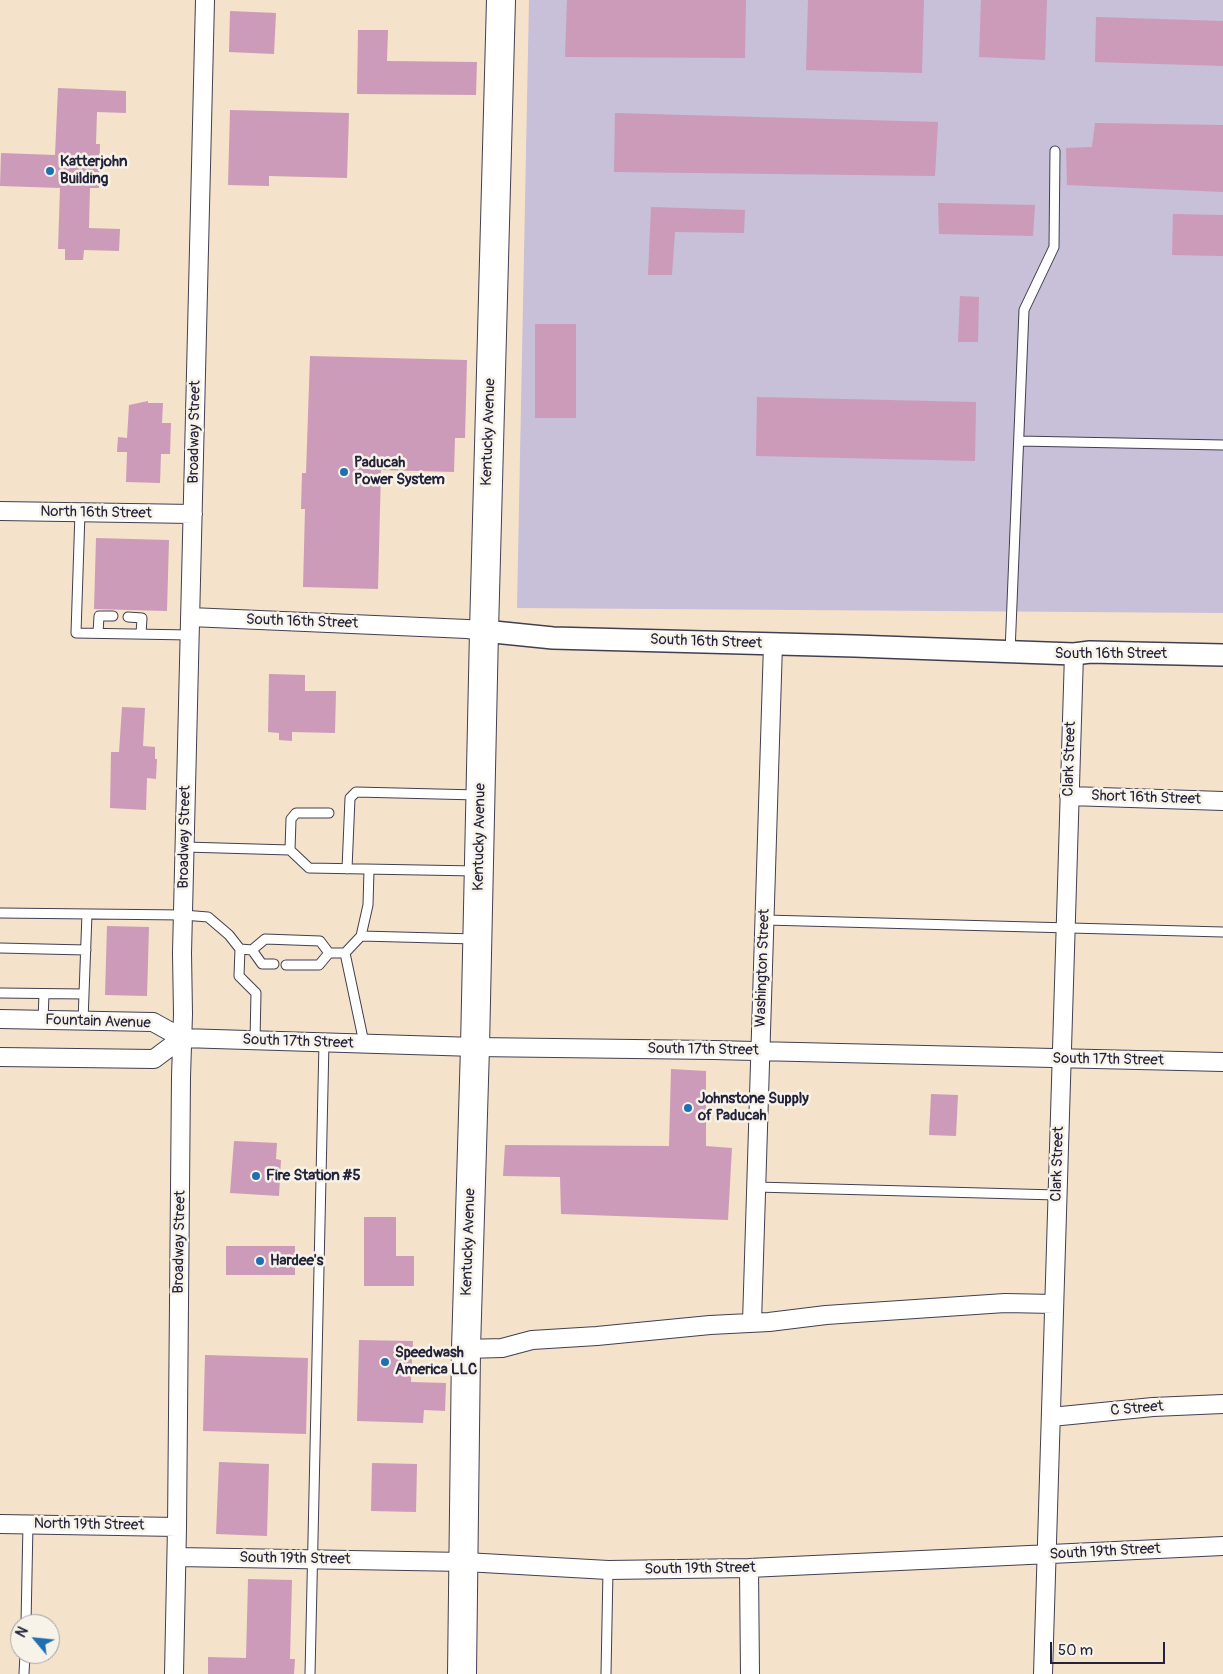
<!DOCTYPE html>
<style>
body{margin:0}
#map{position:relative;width:1223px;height:1674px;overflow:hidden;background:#f5e2ca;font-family:Pangolin,sans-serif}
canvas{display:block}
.north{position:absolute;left:10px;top:1614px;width:50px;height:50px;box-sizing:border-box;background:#f7f3e8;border:1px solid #a29fa3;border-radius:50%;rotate:298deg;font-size:14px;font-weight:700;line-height:20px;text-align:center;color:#22223b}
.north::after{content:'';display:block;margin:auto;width:18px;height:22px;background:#1f6fb2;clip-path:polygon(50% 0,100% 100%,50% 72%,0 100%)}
.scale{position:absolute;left:1050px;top:1642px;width:115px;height:22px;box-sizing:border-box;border:2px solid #22223b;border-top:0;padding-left:6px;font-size:15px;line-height:18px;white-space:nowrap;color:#22223b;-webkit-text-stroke:4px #f7f3e8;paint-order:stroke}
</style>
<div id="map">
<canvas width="1223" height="1674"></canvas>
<div class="north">N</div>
<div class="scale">50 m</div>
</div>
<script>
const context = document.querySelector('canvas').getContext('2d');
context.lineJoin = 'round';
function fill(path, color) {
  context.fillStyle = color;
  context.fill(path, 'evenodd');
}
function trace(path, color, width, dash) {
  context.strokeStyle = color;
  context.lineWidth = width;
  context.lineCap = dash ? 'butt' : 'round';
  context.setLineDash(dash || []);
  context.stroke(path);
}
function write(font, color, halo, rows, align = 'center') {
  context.font = font + ' Pangolin,sans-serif';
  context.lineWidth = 5;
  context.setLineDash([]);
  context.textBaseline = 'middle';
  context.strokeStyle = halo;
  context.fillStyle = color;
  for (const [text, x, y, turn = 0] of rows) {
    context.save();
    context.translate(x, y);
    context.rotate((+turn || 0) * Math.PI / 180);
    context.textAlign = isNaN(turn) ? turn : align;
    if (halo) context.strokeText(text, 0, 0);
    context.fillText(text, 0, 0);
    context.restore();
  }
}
fill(new Path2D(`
 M529 0H1223V613L517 608Z`), '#c8bfd8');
fill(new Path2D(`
 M567 0H746L745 58 565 57Z
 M808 0H924L922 73 806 70Z
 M981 0H1047L1045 60 979 57Z
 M230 11 276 13 274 54 229 52Z
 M1096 17 1223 21V66L1095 62Z
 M358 30H388L387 61 477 62 476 95 357 94Z
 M58 88 126 91V113L97 112 96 144H100L99 188H90L89 228 120 229 119 251 84 250 83 260H65V249H58L60 188 0 186 1 153 55 155Z
 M230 110 349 113 347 178 269 176V186L228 185Z
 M615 113 938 122 935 176 614 172Z
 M1095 123 1223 125V192L1067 185 1066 148 1092 147Z
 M938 203 1035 205 1033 236 939 234Z
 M651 207 745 210 744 233 675 232 672 275H648Z
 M1173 214 1223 215V256L1172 255Z
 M960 296 979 297 978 342H958Z
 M535 324H576V418H535Z
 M310 356 467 360 465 438H455L454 472 381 470 378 589 303 587 305 509H301L302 473H306Z
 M757 397 976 402 975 461 756 456Z
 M148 401V403H163L162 423H171L170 454H161L160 483 126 482 127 452H117L118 437 127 438 129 405Z
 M96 538 169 540 167 611 94 609Z
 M269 674 305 675V691H336L335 733 292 732V741L279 740V733L268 732Z
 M122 707 145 708 143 746 155 747V759H157L156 779 147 778 146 810 110 808 111 752H119Z
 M107 926 149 927 147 996 105 995Z
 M671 1069 706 1071V1146L732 1148 728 1220 561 1214 560 1177 503 1176 505 1145 669 1146Z
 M931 1094 958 1095 956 1136 929 1135Z
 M234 1141 277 1143 276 1159 281 1160 279 1196 230 1193Z
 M364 1217H396V1256H414V1286H364Z
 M226 1246H295V1275H226Z
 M359 1340 413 1341 411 1382 446 1383 445 1411 424 1410 423 1423 357 1421Z
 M205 1355 308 1358 306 1434 203 1431Z
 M219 1462 269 1464 267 1536 216 1534Z
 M372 1463 417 1464 416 1512 371 1511Z
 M248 1579 292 1580 290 1659H295L294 1674H208V1657L246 1658Z`), '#cb9bb9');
const service = new Path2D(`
 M1019 441 1223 445
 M80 512 76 633 190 635
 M128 617 142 618 141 634
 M98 633 99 616H113
 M1010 652 1024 310 1054 247 1055 151
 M185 847 290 850 309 868 476 871
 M290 850 291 819 296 813H329
 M347 869 350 798 356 792 478 795
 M0 913 183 915 208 917 229 935 240 949 239 976 256 993 255 1040
 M765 920 1223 932
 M361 936 475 939
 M0 948 86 950
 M240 949 252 950 265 939 320 941 329 953
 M252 950 262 964H274
 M329 953H345L361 936 368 905 369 870
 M345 953 364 1043
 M286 965H319L329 953
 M0 993 84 994 87 914
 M43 1020 44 994
 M83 1021 84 994
 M756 1187 1057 1195
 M26 1624 28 1524
 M24 1674 25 1654
 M310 1674 324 1042
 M606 1674 608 1570`);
const minor = new Path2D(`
 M0 511 193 514
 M190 617 467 629 484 631
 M1069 796 1223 801
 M0 1019 153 1022 182 1038 475 1047 713 1050 1223 1062
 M0 1057 154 1059 182 1038
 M752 1322 773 644
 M466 1349 502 1348 532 1340 597 1336 710 1325 769 1322 826 1315 1005 1303 1054 1304
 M1051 1417 1153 1407 1223 1404
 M0 1524 177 1527
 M177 1557 465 1562 608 1570 749 1568 1223 1546
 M749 1568 750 1674
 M174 1674 177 1527 181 1077 183 1014 182 953 205 0
 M1043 1674 1074 654`);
const tertiary = new Path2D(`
 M484 631 553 638 855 646 1074 654 1090 652 1223 655`);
const primary = new Path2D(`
 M462 1674 466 1349 475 1047 484 631 501 0`);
trace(service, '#423f50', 11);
trace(minor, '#423f50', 20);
trace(tertiary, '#423f50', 24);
trace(primary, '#423f50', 30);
trace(service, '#fff', 9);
trace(minor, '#fff', 18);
trace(tertiary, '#fff', 21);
trace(primary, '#fff', 28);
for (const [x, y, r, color] of [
 [50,171,5,"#1f6fb2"],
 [344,472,5,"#1f6fb2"],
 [688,1108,5,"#1f6fb2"],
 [256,1176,5,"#1f6fb2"],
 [260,1261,5,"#1f6fb2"],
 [385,1362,5,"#1f6fb2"]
]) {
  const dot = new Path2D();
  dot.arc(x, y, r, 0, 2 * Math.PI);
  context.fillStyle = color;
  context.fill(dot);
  trace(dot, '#f7f3e8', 2);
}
write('bold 15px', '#22223b', '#f7f3e8', [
 ["Katterjohn",60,162],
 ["Building",60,179],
 ["Paducah",354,463],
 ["Power System",354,480],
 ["Johnstone Supply",698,1099],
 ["of Paducah",698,1116],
 ["Fire Station #5",266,1176],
 ["Hardee's",270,1261],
 ["Speedwash",395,1353],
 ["America LLC",395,1370]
], 'left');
write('15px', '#22223b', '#f7f3e8', [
 ["Broadway Street",195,432,-89],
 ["Kentucky Avenue",489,432,-88],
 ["North 16th Street",96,513,1],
 ["South 16th Street",302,622,2],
 ["South 16th Street",706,642,2],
 ["South 16th Street",1111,654],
 ["Clark Street",1070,759,-88],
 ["Short 16th Street",1146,798,2],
 ["Broadway Street",185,837,-89],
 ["Kentucky Avenue",480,837,-89],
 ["Washington Street",763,968,-88],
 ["Fountain Avenue",98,1022,2],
 ["South 17th Street",298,1042,2],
 ["South 17th Street",703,1050,1],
 ["South 17th Street",1108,1060,1],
 ["Clark Street",1058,1164,-88],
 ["Broadway Street",180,1242,-89],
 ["Kentucky Avenue",469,1242,-88],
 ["C Street",1137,1409,-5],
 ["North 19th Street",89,1525,1],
 ["South 19th Street",1105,1552,-3],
 ["South 19th Street",295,1559,1],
 ["South 19th Street",700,1569,-1]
]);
</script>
